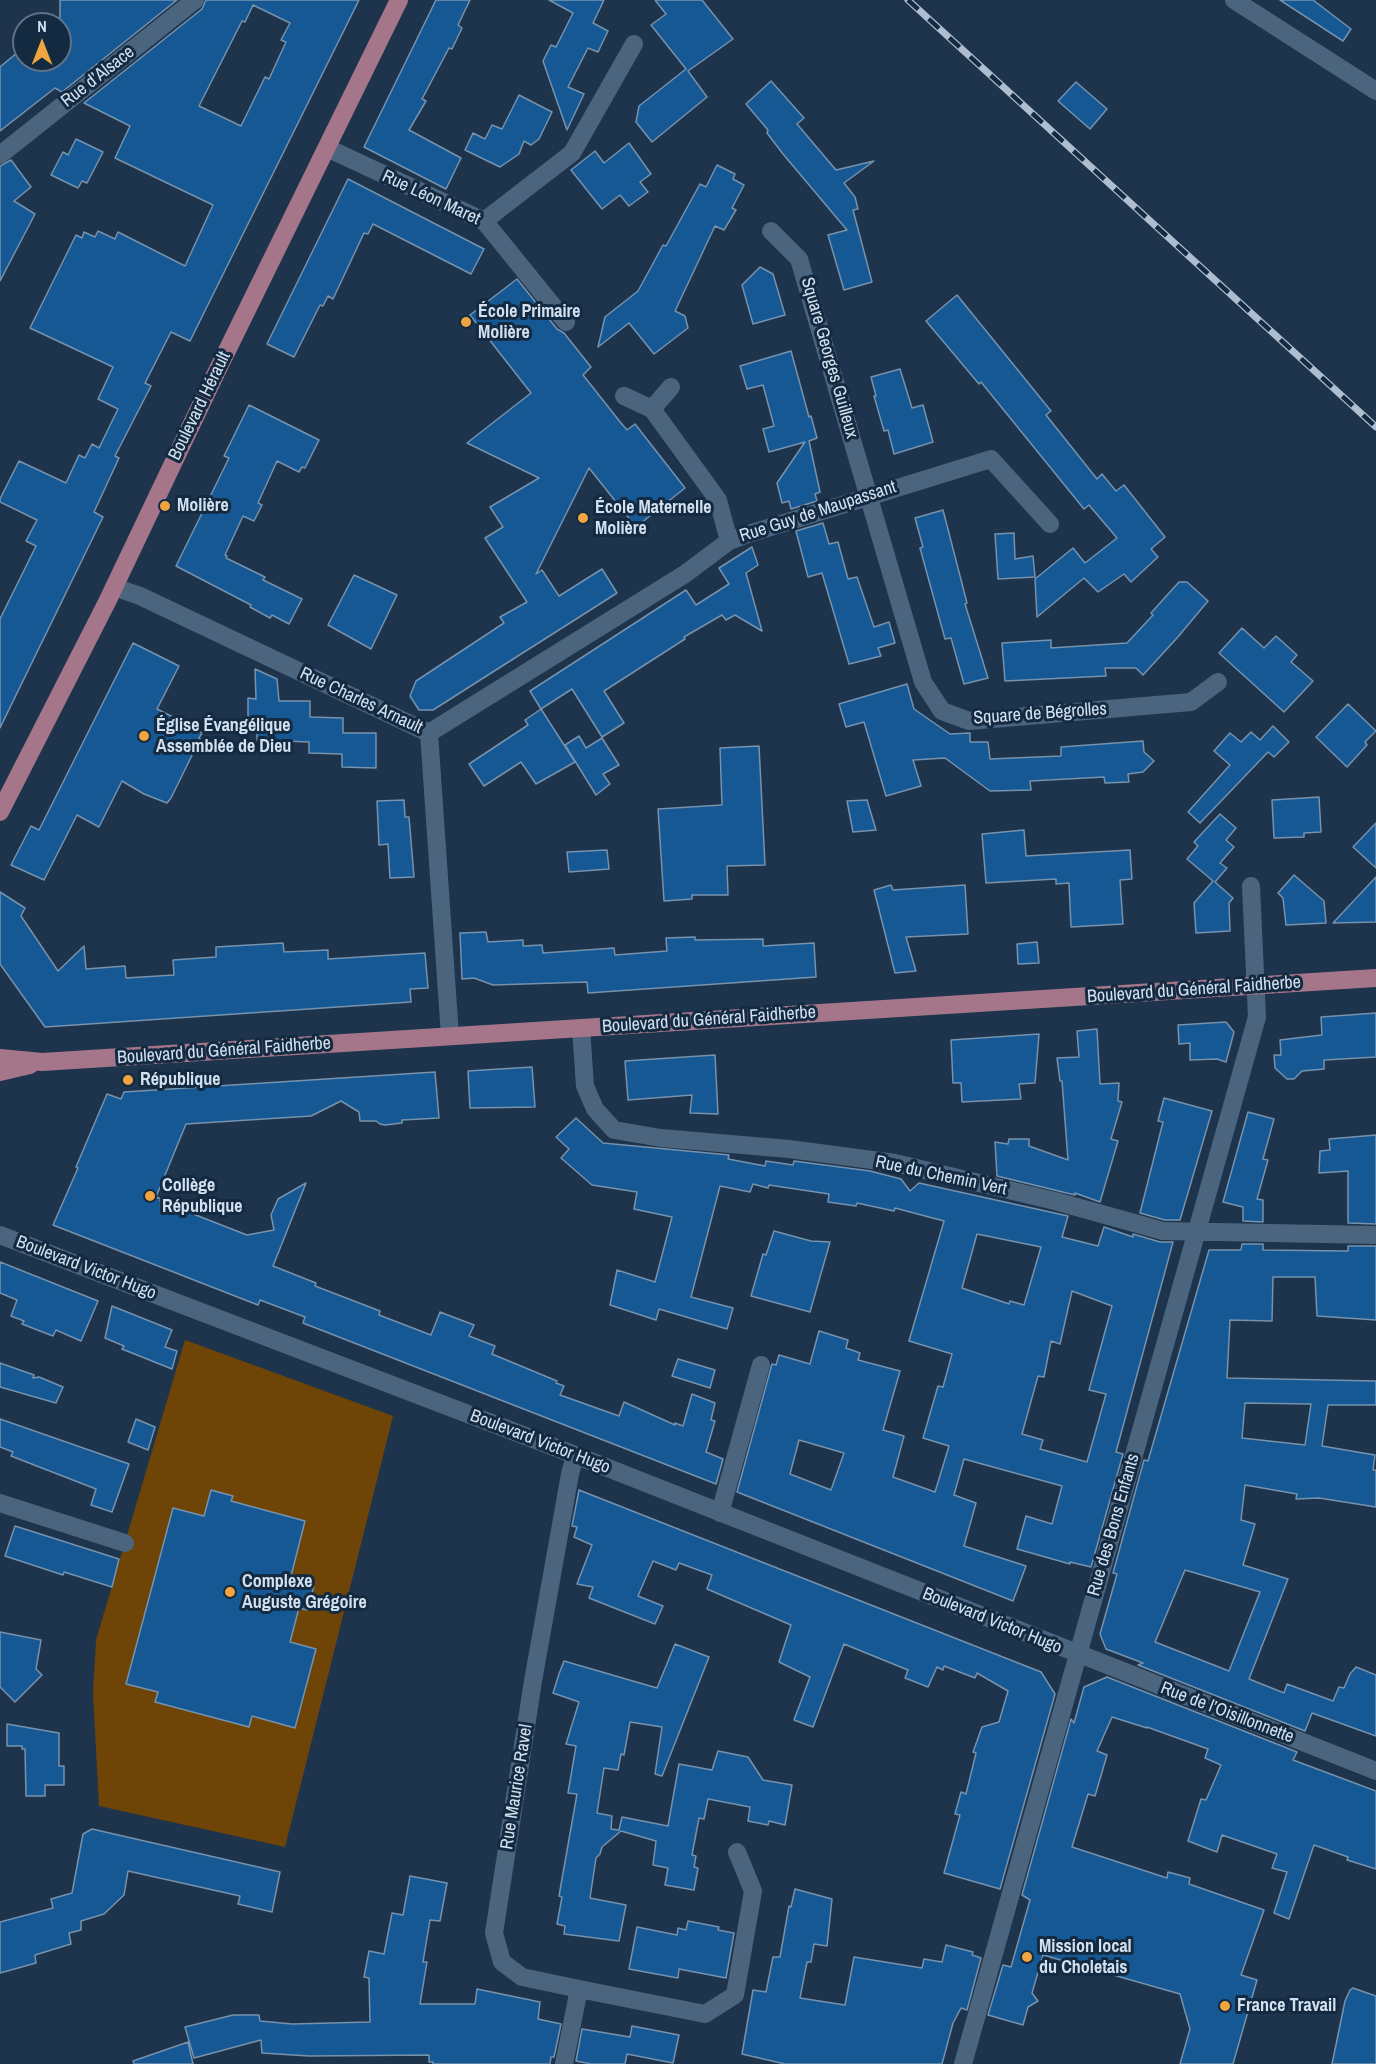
<!DOCTYPE html>
<meta charset="utf-8">
<style>
body{margin:0}
#map{position:relative;width:1376px;height:2064px;overflow:hidden;background:#1d344c;font-family:"Archivo Narrow",sans-serif}
canvas{display:block}
.north{position:absolute;left:12px;top:12px;width:60px;height:60px;box-sizing:border-box;background:#132a41;border:2px solid #5f7387;border-radius:50%;rotate:0deg;font-size:16px;font-weight:700;line-height:24px;text-align:center;color:#d2e0f0}
.north::after{content:'';display:block;margin:auto;width:21px;height:27px;background:#f1a540;clip-path:polygon(50% 0,100% 100%,50% 72%,0 100%)}
</style>
<div id="map">
<canvas width="1376" height="2064"></canvas>
<div class="north">N</div>
</div>
<script>
const context = document.querySelector('canvas').getContext('2d');
context.lineJoin = 'round';
function fill(path, color) {
  context.fillStyle = color;
  context.fill(path, 'evenodd');
}
function trace(path, color, width, dash) {
  context.strokeStyle = color;
  context.lineWidth = width;
  context.lineCap = dash ? 'butt' : 'round';
  context.setLineDash(dash || []);
  context.stroke(path);
}
function write(font, color, halo, rows, align = 'center') {
  context.font = font + ' "Archivo Narrow",sans-serif';
  context.lineWidth = 6;
  context.setLineDash([]);
  context.textBaseline = 'middle';
  context.strokeStyle = halo;
  context.fillStyle = color;
  for (const [text, x, y, turn = 0] of rows) {
    context.save();
    context.translate(x, y);
    context.rotate((+turn || 0) * Math.PI / 180);
    context.textAlign = isNaN(turn) ? turn : align;
    if (halo) context.strokeText(text, 0, 0);
    context.fillText(text, 0, 0);
    context.restore();
  }
}
fill(new Path2D(`
 M185 1340 393 1416 285 1847 99 1806 93 1693 96 1640Z`), '#6e4506');
const building = new Path2D(`
 M60 0H177L62 92 55 88 0 131V67L23 48 24 60H33L38 67 46 60H60Z
 M206 0H359L190 341 171 332 145 383 151 386 115 456 119 458 94 512 103 517 0 728V619L36 546 26 541 37 520 0 502V499L19 461 66 483 79 455 85 458 92 444 99 448 118 409 98 399 113 367 30 328 76 235 82 238 84 232 95 237 98 231 115 239 118 232 185 266 213 205 115 158 130 126 84 103 202 9ZM253 5 290 23 281 40 286 42 269 79 265 77 241 126 199 106 242 21 245 22Z
 M436 0H470L458 25 462 28 452 49 449 48 422 99 426 101 409 130 461 158 446 189 364 147Z
 M549 0H604L593 23 608 31 598 52 588 48 568 87 584 94 567 130 543 61 551 45 556 47 573 13Z
 M655 0H702L733 39 688 71 707 97 652 142 636 122 639 106 686 69 651 25 666 14Z
 M1280 0H1313L1351 29 1343 41Z
 M771 81 804 118 797 124 836 170 874 161 844 183 855 197 858 209 853 210 872 282 844 290 828 235 847 230 783 154 767 133 768 130 746 104Z
 M1076 82 1107 109 1090 129 1058 101Z
 M519 95 552 112 539 139 531 145 524 141 519 154 500 167 465 150 473 133 485 139 492 125 502 129Z
 M76 139 103 152 87 183 82 181 78 188 51 175 63 152 68 155Z
 M629 143 651 174 640 182 648 192 629 206 620 195 602 209 571 170 595 151 604 163Z
 M11 160 31 187 14 201 35 214 0 281V166Z
 M717 165 735 174 733 179 744 185 732 208 736 210 724 230 715 226 675 311 685 316 688 328 654 354 629 323 598 347 605 317 638 291 663 245 666 246 700 184 706 187Z
 M348 179 484 249 471 274 373 224 368 234 364 233 333 299 328 296 323 306 320 305 294 357 267 344Z
 M760 267 773 274 785 315 753 324 742 285Z
 M517 279 557 329 564 333 591 367 583 375 621 423 627 430 635 424 685 488 636 527 589 468 536 574 542 570 559 596 602 569 617 593 433 710H419L410 696 416 681 504 623 500 617 527 602 485 538 503 527 490 507 539 478 467 443 531 393 470 315Z
 M957 295 1051 411 1046 415 1097 479 1102 474 1116 491 1124 485 1165 537 1151 549 1158 557 1131 582 1124 574 1098 592 1084 578 1037 617 1035 579 1073 548 1085 563 1117 538 1089 505 1084 509 981 382 979 384 926 321Z
 M791 351 809 417 811 416 817 438 809 441 820 492 815 494 817 501 791 509 789 501 782 503 777 483 805 442 769 452 763 429 774 426 763 385 747 389 740 366Z
 M900 369 912 408 923 405 933 442 894 454 888 430 884 431 874 396H876L871 377Z
 M249 405 319 440 305 468 302 467 299 472 277 461 258 503 262 505 254 521 243 516 225 555 227 556 226 558 265 577 263 580 302 599 289 624 272 615 270 618 250 607 251 605 176 566 229 458 224 456Z
 M943 510 967 603 965 604 988 678 964 684 951 638 945 639 920 548 923 547 915 518Z
 M823 523 829 544 838 542 848 579 857 577 874 627 889 622 895 643 878 648 881 656 849 664 822 573 808 577 796 531Z
 M1014 533 1015 559 1033 556 1035 577 998 579 995 534Z
 M752 547 758 565 746 573 762 631 735 615 726 620 722 615 684 637 685 639 604 691 624 723 602 737 572 689 541 709 530 691 686 590 696 605 729 584 719 568Z
 M354 575 397 595 371 649 328 625Z
 M1179 582H1187L1208 601 1177 638 1143 675 1136 668H1105L1106 676 1005 681 1002 643 1051 640V648L1127 643 1153 615 1151 613Z
 M1242 628 1264 648 1276 636 1297 655 1291 662 1313 681 1284 712 1219 653Z
 M133 643 179 666 157 709 197 729 202 733 199 738 200 739 171 798 167 803 144 794 122 781 99 827 77 815 44 880 11 865 31 826 39 830Z
 M255 669 277 679 279 701H310V717L343 718V733H376V768L342 767V754L309 753V742L257 740V720H248V698L256 699Z
 M907 684 914 709 950 734 970 733V742H988L990 759 1061 756V747L1143 741 1144 752 1154 761 1143 772 1128 774 1129 782 1105 783 1104 777 1030 781 1031 790 990 791 945 758 913 760 921 786 886 796 864 722 846 727 839 704Z
 M1348 704 1376 731 1365 742 1367 745 1347 767 1316 737Z
 M541 709 575 762 536 784 521 762 484 786 469 764 528 725 525 720Z
 M1273 726 1289 742 1274 757 1268 752 1200 823 1188 812 1230 765 1214 751 1230 733 1241 742 1251 732 1260 740Z
 M579 736 586 748 602 738 619 765 603 774 610 784 596 795 565 745Z
 M759 746 765 865 727 866 728 895H692V899L664 901 658 809 722 805 720 748Z
 M1319 797 1321 832 1304 833V837L1274 838 1272 800Z
 M404 800 405 817H409L414 877 390 878 388 844 379 845 377 801Z
 M867 800 876 830 853 832 847 801Z
 M1220 814 1236 828 1226 840 1234 847 1220 863 1227 868 1215 882 1233 898 1229 903 1230 931 1196 933 1194 903 1213 881 1187 859 1198 846 1194 842Z
 M1376 823V868L1353 847Z
 M1024 830 1026 856 1130 850 1132 879 1120 880 1123 924 1071 927 1069 883 1056 884V879L986 883 982 834Z
 M607 850 609 869 569 872 567 852Z
 M1294 875 1324 901 1326 923 1286 925 1283 898 1278 893Z
 M1376 877V922L1333 923Z
 M891 885 893 890 965 885 968 934 906 937 916 971 895 973 874 890Z
 M0 892 25 908 21 916 58 971 84 946 86 969 125 966 126 978 174 975 173 960 216 957V947L283 943 284 952 328 950V959L425 953 428 988 410 989 411 1002 45 1027 0 964Z
 M486 932 488 942 523 940V946L542 945 543 953 614 948 615 955 667 951 666 938 695 937V940L763 939V946L814 943 816 977 588 993 587 982 493 985 474 978 462 979 460 933Z
 M1037 942 1039 963 1018 964 1017 944Z
 M1376 1013V1057L1324 1060V1069L1302 1071 1294 1079H1287L1275 1068 1274 1055H1281L1280 1040 1322 1035 1321 1017Z
 M1226 1022 1234 1032 1226 1062 1217 1059 1190 1060V1043L1179 1044 1178 1025Z
 M1097 1029 1100 1084 1119 1083 1118 1101 1122 1102 1111 1139 1118 1141 1100 1202 1075 1193V1195L997 1176 995 1142 1008 1144 1009 1139H1029V1146L1068 1160 1062 1081H1060L1057 1058 1079 1057 1077 1031Z
 M1039 1034 1035 1083 1019 1084 1021 1099 962 1102 961 1083H953L951 1040Z
 M715 1055 718 1114 690 1113 692 1095 628 1100 625 1061Z
 M532 1067 535 1107 470 1108 468 1071Z
 M435 1072 439 1118 402 1120V1123L385 1125 380 1124 376 1121H360L359 1112 341 1101 311 1116 186 1124 156 1197 161 1199 160 1201 247 1235 274 1230 271 1215 278 1199 306 1183 273 1266 316 1283 315 1286 380 1311 379 1315 431 1335 440 1312 474 1325 469 1336 495 1346 492 1354 557 1381 556 1383 564 1386 560 1395 619 1416 624 1402 675 1425V1423L683 1426 692 1394 715 1403 711 1420 715 1421 706 1452 723 1459 716 1484 303 1323 305 1317 260 1300 258 1305 53 1225 78 1168 76 1167 107 1094 121 1099 124 1092Z
 M1164 1098 1212 1111 1180 1220H1165L1140 1213 1163 1122 1158 1121Z
 M1248 1112 1274 1119 1263 1159 1268 1160 1257 1199 1263 1200V1222L1243 1221V1207L1223 1202Z
 M576 1118 603 1143 729 1155 728 1159 765 1166 766 1161 793 1165 794 1161 870 1171 901 1179 910 1191 919 1183 1068 1216 1062 1237 1098 1246 1104 1227 1133 1237V1234L1160 1242H1173L1116 1452 1123 1454 1091 1567 1070 1562V1564L1017 1549 1026 1516 1052 1524 1062 1486 964 1459 954 1495 976 1503 964 1546 1026 1566 1013 1601 737 1492 772 1364 776 1365 779 1355 810 1364 819 1331 848 1340 846 1348 860 1353 858 1360 900 1371 883 1430 904 1436 893 1477 935 1492 949 1446 923 1438 938 1386 943 1387 952 1354 909 1341 944 1221 895 1208 894 1211 857 1203 856 1206 828 1202 829 1194 769 1185 768 1188 753 1184 750 1192 720 1186 691 1297 733 1308 727 1329 659 1309 656 1320 610 1305 617 1270 655 1282 672 1217 634 1209 637 1192 592 1185 561 1158 569 1149 556 1137ZM977 1234 1041 1247 1024 1305 1010 1301 1009 1304 962 1288ZM1072 1291 1112 1306 1089 1390 1106 1394 1087 1462 1040 1449 1043 1440 1022 1434 1038 1376 1044 1377 1051 1341 1060 1344ZM799 1440 844 1453 831 1490 790 1474Z
 M1376 1135V1224L1348 1223V1171L1319 1173 1320 1151 1330 1150 1329 1139Z
 M774 1231 811 1241 830 1242 810 1312 751 1296 763 1254 766 1255Z
 M1242 1244H1263V1250L1348 1251V1246H1376V1320L1317 1316 1315 1277H1273L1272 1321 1230 1320 1227 1378 1376 1381V1405H1328L1322 1446 1375 1455 1373 1470H1376V1507L1319 1498 1296 1499 1297 1494 1245 1485 1241 1520 1255 1524 1243 1565 1288 1579 1249 1679 1284 1693 1287 1684 1333 1701 1339 1687 1344 1688 1350 1674 1356 1667 1376 1675V1736L1312 1713 1305 1731 1138 1665 1143 1663 1106 1649 1100 1634 1117 1574 1113 1573 1144 1460 1148 1461 1209 1250H1241ZM1245 1403 1311 1404 1305 1445 1242 1438ZM1185 1570 1260 1592 1229 1671 1155 1642Z
 M0 1262 98 1301 81 1341 56 1330 53 1336 22 1324 24 1321 11 1316 17 1300 0 1293Z
 M112 1306 172 1330 165 1347 177 1351 172 1369 122 1349 124 1346 105 1338Z
 M678 1359 715 1370 710 1388 672 1376Z
 M0 1363 34 1375 33 1378 39 1377 63 1387 56 1403 0 1387Z
 M0 1419 129 1464 112 1512 91 1505 96 1489 11 1456 13 1452 0 1447Z
 M136 1419 155 1427 148 1450 128 1442Z
 M211 1490 233 1496 231 1501 305 1521 290 1580 314 1586 307 1610 299 1608 290 1642 316 1649 295 1728 252 1716 249 1727 155 1702 158 1692 126 1684 173 1508 204 1516Z
 M579 1490 1041 1672 1055 1694 1000 1889 944 1873 960 1815 955 1814 961 1792 966 1794 976 1753 973 1752 982 1727 999 1722 1008 1691 977 1673 975 1678 944 1666 943 1670 937 1667 928 1687 905 1678 908 1670 844 1644 813 1727 794 1720 810 1677 779 1662 791 1625 707 1589 712 1575 679 1563 676 1570 653 1561 638 1596 663 1606 655 1624 589 1598 593 1587 577 1584 592 1545 574 1537 577 1527 572 1526Z
 M15 1526 119 1559 112 1587 64 1572 63 1575 5 1556Z
 M0 1632 41 1640 36 1669 42 1675 15 1702 0 1687Z
 M675 1644 709 1657 662 1776 655 1774 662 1727 630 1722 624 1755 621 1754 618 1770 604 1768 597 1813 612 1816 611 1829 619 1830 622 1817 668 1826 679 1764 712 1770 718 1751 748 1757 763 1780 792 1785 785 1825 769 1821 768 1825 748 1821 750 1807 708 1799 704 1819 699 1818 692 1855 696 1856 694 1867 698 1868 694 1890 665 1885 668 1868 653 1865 656 1841 621 1831 602 1847 600 1854 596 1858 590 1898 626 1905 619 1941 564 1934 565 1926 557 1924 562 1897 559 1896 577 1794 568 1793 576 1746 566 1744 579 1702 553 1693 559 1674 564 1661 657 1688Z
 M1107 1677 1297 1752 1293 1760 1376 1791V1869L1347 1860 1348 1857 1314 1845 1289 1919 1274 1913 1287 1872 1272 1868 1277 1854 1222 1835 1217 1852 1188 1841 1201 1799 1206 1800 1221 1765 1205 1758 1208 1749 1147 1727V1728L1112 1717 1097 1751 1107 1755 1095 1796 1088 1794 1072 1847 1167 1878 1168 1872 1190 1878 1189 1884 1264 1910 1241 1975 1257 1980 1233 2064H1180L1190 2029 1180 1994 1043 1955 1032 1993 1038 2001 1028 2007 1023 2025 988 2015 1003 1965 1011 1967 1030 1900 1022 1895 1071 1719 1074 1723 1084 1687Z
 M7 1724 59 1733V1766H64V1785H45V1796H26L25 1749H22V1746H7Z
 M92 1829 280 1872 272 1912 238 1904 240 1896 128 1871 124 1895 104 1914 81 1921V1930L69 1933 71 1944 35 1955 36 1963 0 1973V1922L53 1908 51 1899 72 1893 83 1834Z
 M410 1876 447 1883 440 1921 430 1920 423 1962H427L420 2004H475L477 1989 540 2002 538 2019 561 2024 554 2057H551L550 2064H433V2062H429V2055L309 2056 262 2053 261 2040 194 2058 185 2027 233 2015H259L260 2021 292 2024 370 2022 369 1978 364 1977 369 1951 384 1954 392 1913 403 1915Z
 M795 1889 832 1899 827 1946 814 1944 811 1962H807L800 1998 845 2005 854 1957 922 1968 924 1959 942 1962 946 1945 973 1952 972 1955 981 1958 967 2010 961 2008 953 2023 942 2064H785L742 2054 753 1990 766 1992 773 1957H780L789 1906 791 1907Z
 M688 1921 719 1927 718 1930 734 1933 726 1978 679 1969 678 1978 629 1969 637 1927 677 1935 678 1928 686 1930Z
 M1353 1988 1376 1996V2064H1332L1345 2001 1350 1990Z
 M632 2026 679 2035 673 2063 627 2054 625 2064H591L576 2061 582 2029 630 2037Z
 M188 2042 193 2064H134L133 2061Z`);
fill(building, '#155894');
trace(building, '#7792ad', 1.5);
trace(new Path2D(`
 M1234 0 1376 91
 M327 148 484 221 566 322
 M0 155 195 0
 M484 221 572 153 634 44
 M771 231 799 259 923 682 942 711 969 721 1191 702 1218 682
 M624 396 652 409 718 500 729 541
 M652 409 671 387
 M114 587 140 596 429 733 450 1036
 M429 733 685 574 729 541 745 535 991 459 1050 524
 M581 1028 585 1086 595 1109 614 1130 661 1138 789 1149 895 1163 1055 1201 1163 1231 1376 1235
 M0 1235 575 1455 1376 1771
 M0 1503 125 1543
 M720 1513 761 1365
 M579 1989 705 2014 735 1995 753 1891 737 1852
 M564 2064 579 1989 522 1977 502 1962 494 1933 533 1681 570 1474 575 1455
 M963 2064 1257 1017 1251 886`), '#4c657f', 18);
trace(new Path2D(`
 M0 812 107 602 217 371 399 0
 M0 1058 42 1062 1376 978
 M0 1072 30 1065`), '#a5768a', 18);
const rail = new Path2D(`
 M908 0 1376 427`);
trace(rail, '#aebed0', 7);
trace(rail, '#132a41', 4.5, [14]);
for (const [x, y, r, color] of [
 [466,322,6,"#f1a540"],
 [165,506,6,"#f1a540"],
 [583,518,6,"#f1a540"],
 [144,736,6,"#f1a540"],
 [128,1080,6,"#f1a540"],
 [150,1196,6,"#f1a540"],
 [230,1592,6,"#f1a540"],
 [1027,1957,6,"#f1a540"],
 [1225,2006,6,"#f1a540"]
]) {
  const dot = new Path2D();
  dot.arc(x, y, r, 0, 2 * Math.PI);
  context.fillStyle = color;
  context.fill(dot);
  trace(dot, '#132a41', 2);
}
write('18px', '#d2e0f0', '#132a41', [
 ["Rue d’Alsace",98,77,-38],
 ["Rue Léon Maret",431,198,25],
 ["Square Georges Guilleux",829,358,74],
 ["Boulevard Hérault",200,406,-64],
 ["Rue Guy de Maupassant",818,512,-18],
 ["Rue Charles Arnault",361,701,25],
 ["Square de Bégrolles",1040,714,-4],
 ["Boulevard du Général Faidherbe",1194,990,-4],
 ["Boulevard du Général Faidherbe",709,1020,-4],
 ["Boulevard du Général Faidherbe",224,1051,-4],
 ["Rue du Chemin Vert",941,1176,12],
 ["Boulevard Victor Hugo",86,1268,21],
 ["Boulevard Victor Hugo",540,1442,21],
 ["Rue des Bons Enfants",1114,1525,-74],
 ["Boulevard Victor Hugo",992,1621,22],
 ["Rue de l’Oisillonnette",1227,1713,21],
 ["Rue Maurice Ravel",517,1787,-81]
]);
write('bold 18px', '#d2e0f0', '#132a41', [
 ["École Primaire",478,312],
 ["Molière",478,333],
 ["Molière",177,506],
 ["École Maternelle",595,508],
 ["Molière",595,529],
 ["Église Évangélique",156,726],
 ["Assemblée de Dieu",156,747],
 ["République",140,1080],
 ["Collège",162,1186],
 ["République",162,1207],
 ["Complexe",242,1582],
 ["Auguste Grégoire",242,1603],
 ["Mission local",1039,1947],
 ["du Choletais",1039,1968],
 ["France Travail",1237,2006]
], 'left');
</script>
